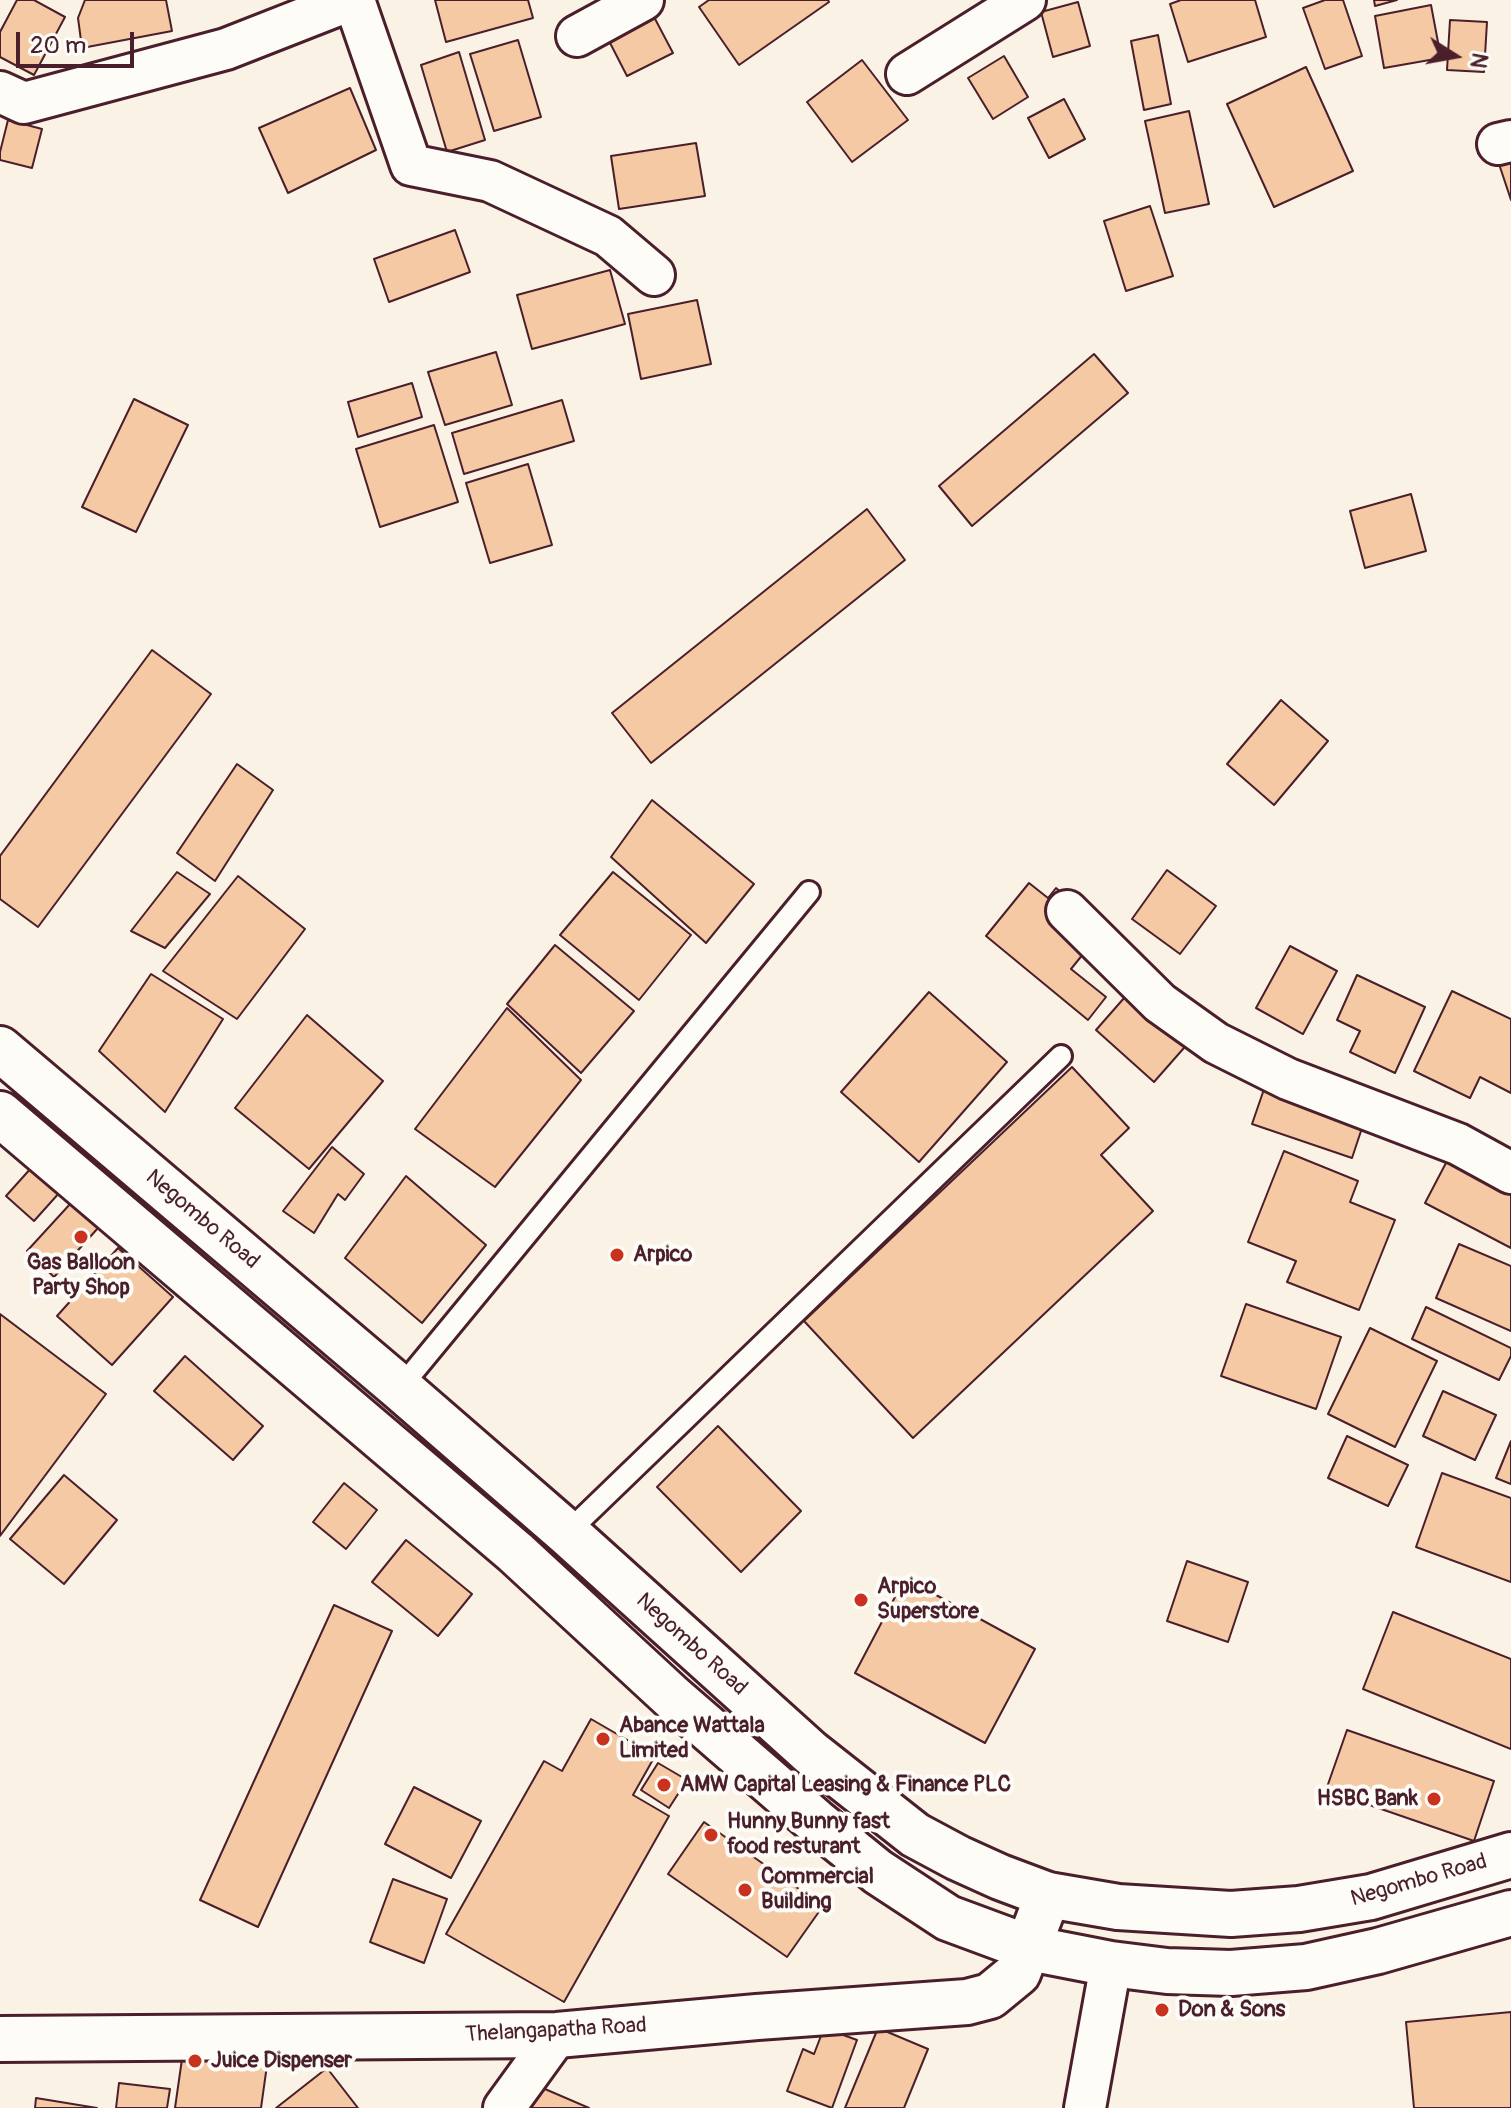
<!DOCTYPE html>
<style>
body{margin:0}
#map{position:relative;width:1511px;height:2108px;overflow:hidden;background:#fbf2e6;font-family:Pangolin,sans-serif}
canvas{display:block}
.north{position:absolute;left:1415px;top:16px;width:80px;height:80px;-webkit-text-stroke:6px #fdfcf7;paint-order:stroke;rotate:101deg;font-size:22px;font-weight:700;line-height:32px;text-align:center;color:#4a1f2b}
.north::after{content:'';display:block;margin:auto;width:28px;height:36px;background:#4a1f2b;clip-path:polygon(50% 0,100% 100%,50% 72%,0 100%)}
.scale{position:absolute;left:16px;top:32px;width:118px;height:36px;box-sizing:border-box;border:4px solid #4a1f2b;border-top:0;padding-left:10px;font-size:24px;line-height:28px;white-space:nowrap;color:#4a1f2b;-webkit-text-stroke:6px #fdfcf7;paint-order:stroke}
</style>
<div id="map">
<canvas width="1511" height="2108"></canvas>
<div class="north">N</div>
<div class="scale">20 m</div>
</div>
<script>
const context = document.querySelector('canvas').getContext('2d');
context.lineJoin = 'round';
function fill(path, color) {
  context.fillStyle = color;
  context.fill(path, 'evenodd');
}
function trace(path, color, width, dash) {
  context.strokeStyle = color;
  context.lineWidth = width;
  context.lineCap = dash ? 'butt' : 'round';
  context.setLineDash(dash || []);
  context.stroke(path);
}
function write(font, color, halo, rows, align = 'center') {
  context.font = font + ' Pangolin,sans-serif';
  context.lineWidth = 8;
  context.setLineDash([]);
  context.textBaseline = 'middle';
  context.strokeStyle = halo;
  context.fillStyle = color;
  for (const [text, x, y, turn = 0] of rows) {
    context.save();
    context.translate(x, y);
    context.rotate((+turn || 0) * Math.PI / 180);
    context.textAlign = isNaN(turn) ? turn : align;
    if (halo) context.strokeText(text, 0, 0);
    context.fillText(text, 0, 0);
    context.restore();
  }
}
const building = new Path2D(`
 M17 0H34L65 17 34 75 0 57V32Z
 M85 0H166L172 31 82 48 78 18Z
 M435 0H528L533 18 446 42Z
 M709 0H828L829 2 739 65 699 7Z
 M1181 0H1255L1266 37 1188 62 1170 4Z
 M1325 0H1343L1362 56 1325 69 1303 8Z
 M1374 0H1397L1375 6Z
 M1078 2 1090 46 1053 57 1041 12Z
 M1431 5 1441 58 1384 68 1375 16Z
 M653 15 673 53 627 76 608 39Z
 M1450 20 1487 22 1484 72 1447 70Z
 M1158 35 1171 104 1144 110 1131 41Z
 M518 40 541 117 494 131 470 54Z
 M459 52 485 140 447 152 421 65Z
 M1004 56 1028 97 993 119 968 78Z
 M862 60 908 120 852 162 807 102Z
 M1306 67 1353 171 1274 207 1227 104Z
 M350 88 376 150 288 193 259 128Z
 M1064 99 1085 139 1049 158 1028 118Z
 M1189 111 1209 204 1165 213 1145 121Z
 M8 120 42 129 32 168 0 160V152Z
 M696 143 705 196 619 209 611 156Z
 M1511 160V200L1499 164Z
 M1150 206 1173 276 1126 291 1104 221Z
 M455 230 470 272 389 302 374 259Z
 M610 270 625 324 532 349 517 295Z
 M697 300 711 364 641 379 628 314Z
 M496 352 512 405 445 425 428 372Z
 M1094 354 1128 393 972 526 939 486Z
 M412 383 422 417 358 437 348 402Z
 M134 399 188 425 136 532 82 507Z
 M562 400 574 441 464 474 452 433Z
 M434 425 458 502 380 527 356 449Z
 M528 464 552 545 490 563 466 483Z
 M1411 494 1426 551 1365 568 1350 511Z
 M867 509 905 560 651 763 612 713Z
 M152 650 211 694 38 927 0 899V856Z
 M1281 700 1328 741 1274 805 1227 764Z
 M237 764 273 790 215 881 177 853Z
 M652 800 754 884 706 943 611 857Z
 M1167 870 1216 906 1180 954 1132 919Z
 M177 872 210 894 165 948 131 931Z
 M613 872 691 935 639 1000 560 935Z
 M238 876 305 929 237 1019 163 971Z
 M1029 883 1048 898 1056 888 1081 909 1096 938 1071 969 1106 997 1088 1020 986 936Z
 M555 945 634 1011 581 1073 507 1004Z
 M1290 946 1337 971 1303 1034 1256 1008Z
 M1146 973 1205 1024 1154 1082 1096 1030Z
 M151 974 223 1019 165 1112 99 1051Z
 M1357 975 1425 1007 1395 1073 1350 1052 1360 1031 1337 1020Z
 M1452 991 1511 1019V1093L1480 1077 1470 1098 1414 1071Z
 M929 992 1007 1062 919 1162 841 1092Z
 M507 1008 581 1080 495 1187 415 1129Z
 M307 1015 383 1081 309 1169 235 1108Z
 M1272 1066 1371 1101 1352 1158 1252 1124Z
 M1072 1067 1129 1128 1101 1155 1153 1211 913 1438 804 1321Z
 M1458 1140 1511 1168V1248L1425 1203Z
 M332 1147 364 1174 345 1200 338 1194 314 1233 283 1211Z
 M1284 1151 1358 1181 1350 1202 1395 1220 1359 1310 1287 1282 1296 1261 1248 1242Z
 M32 1167 60 1192 34 1221 6 1196Z
 M406 1176 486 1245 422 1323 345 1258Z
 M71 1203 98 1228 54 1277 27 1251Z
 M1459 1244 1511 1266V1331L1436 1298Z
 M118 1248 173 1297 112 1365 57 1316Z
 M1246 1304 1341 1337 1316 1409 1221 1376Z
 M1426 1307 1511 1348V1356L1499 1380 1412 1339Z
 M0 1314 106 1394 0 1536Z
 M1370 1328 1437 1361 1395 1447 1328 1414Z
 M185 1356 263 1426 233 1460 154 1391Z
 M1443 1391 1496 1415 1475 1460 1423 1436Z
 M718 1426 801 1511 741 1572 657 1487Z
 M1347 1436 1408 1465 1388 1506 1328 1478Z
 M1511 1441V1484L1496 1478Z
 M1442 1473 1511 1498V1582L1416 1547Z
 M64 1475 117 1520 64 1584 10 1539Z
 M344 1483 377 1510 346 1549 313 1522Z
 M406 1540 472 1594 438 1636 372 1582Z
 M1187 1561 1248 1582 1228 1642 1167 1621Z
 M905 1578 1035 1649 985 1743 855 1673Z
 M334 1605 392 1631 258 1927 200 1900Z
 M1393 1612 1511 1659V1749L1363 1689Z
 M591 1719 655 1756 633 1795 669 1816 564 2002 446 1934 544 1761 562 1771Z
 M1347 1730 1494 1781 1474 1841 1326 1790Z
 M658 1763 687 1780 669 1808 641 1790Z
 M414 1787 481 1821 451 1878 385 1844Z
 M704 1822 823 1906 787 1957 668 1874Z
 M393 1879 447 1899 424 1963 370 1942Z
 M1511 2012V2108H1414L1406 2022Z
 M824 2028 857 2040 832 2108 787 2091 803 2049 814 2054Z
 M878 2028 928 2049 904 2108H845Z
 M184 2045 268 2058 261 2108H175Z
 M327 2068 358 2108H276Z
 M119 2083 170 2089 167 2108H116Z
 M531 2083 589 2108H520Z
 M36 2098 97 2108H35Z`);
fill(building, '#f4c9a3');
trace(building, '#4a1f2b', 2);
const service = new Path2D(`
 M400 1388 809 892
 M567 1533 1061 1056`);
const minor = new Path2D(`
 M354 0 411 165 490 181 608 236 654 275
 M577 36 643 0
 M907 74 1025 0
 M0 92 24 103 226 49 351 0
 M1498 144 1511 141
 M1067 911 1160 1003 1216 1043 1288 1079 1458 1144 1511 1173
 M504 2108 557 2035
 M1085 2108 1111 1964`);
const tertiary = new Path2D(`
 M0 2039 557 2035 757 2017 967 2002 990 1996 1018 1973 1048 1895`);
const trunk = new Path2D(`
 M0 1049 400 1388 567 1533 811 1753 915 1835 958 1858 1000 1877 1048 1895 1118 1907 1231 1914 1299 1909 1371 1897 1511 1855
 M0 1114 515 1552 673 1698 815 1821 878 1872 948 1918 1029 1948 1111 1964 1167 1971 1231 1973 1306 1967 1378 1951 1511 1913`);
trace(service, '#4a1f2b', 26);
trace(minor, '#4a1f2b', 46);
trace(tertiary, '#4a1f2b', 50);
trace(trunk, '#4a1f2b', 50);
trace(service, '#fdfcf7', 20);
trace(minor, '#fdfcf7', 40);
trace(tertiary, '#fdfcf7', 44);
trace(trunk, '#fdfcf7', 44);
for (const [x, y, r, color] of [
 [81,1237,8,"#c8321e"],
 [617,1255,8,"#c8321e"],
 [861,1600,8,"#c8321e"],
 [603,1739,8,"#c8321e"],
 [664,1785,8,"#c8321e"],
 [1434,1799,8,"#c8321e"],
 [711,1835,8,"#c8321e"],
 [745,1890,8,"#c8321e"],
 [1162,2010,8,"#c8321e"],
 [195,2061,8,"#c8321e"]
]) {
  const dot = new Path2D();
  dot.arc(x, y, r, 0, 2 * Math.PI);
  context.fillStyle = color;
  context.fill(dot);
  trace(dot, '#fdfcf7', 3);
}
write('22px', '#4a1f2b', '#fdfcf7', [
 ["Negombo Road",202,1220,40],
 ["Negombo Road",691,1645,42],
 ["Negombo Road",1419,1881,-16],
 ["Thelangapatha Road",556,2031,-3]
]);
write('bold 22px', '#4a1f2b', '#fdfcf7', [
 ["Arpico",633,1255],
 ["Gas Balloon",81,1263,"center"],
 ["Party Shop",81,1288,"center"],
 ["Arpico",877,1587],
 ["Superstore",877,1612],
 ["Abance Wattala",619,1726],
 ["Limited",619,1751],
 ["AMW Capital Leasing & Finance PLC",680,1785],
 ["HSBC Bank",1418,1799,"right"],
 ["Hunny Bunny fast",727,1822],
 ["food resturant",727,1847],
 ["Commercial",761,1877],
 ["Building",761,1902],
 ["Don & Sons",1178,2010],
 ["Juice Dispenser",211,2061]
], 'left');
</script>
